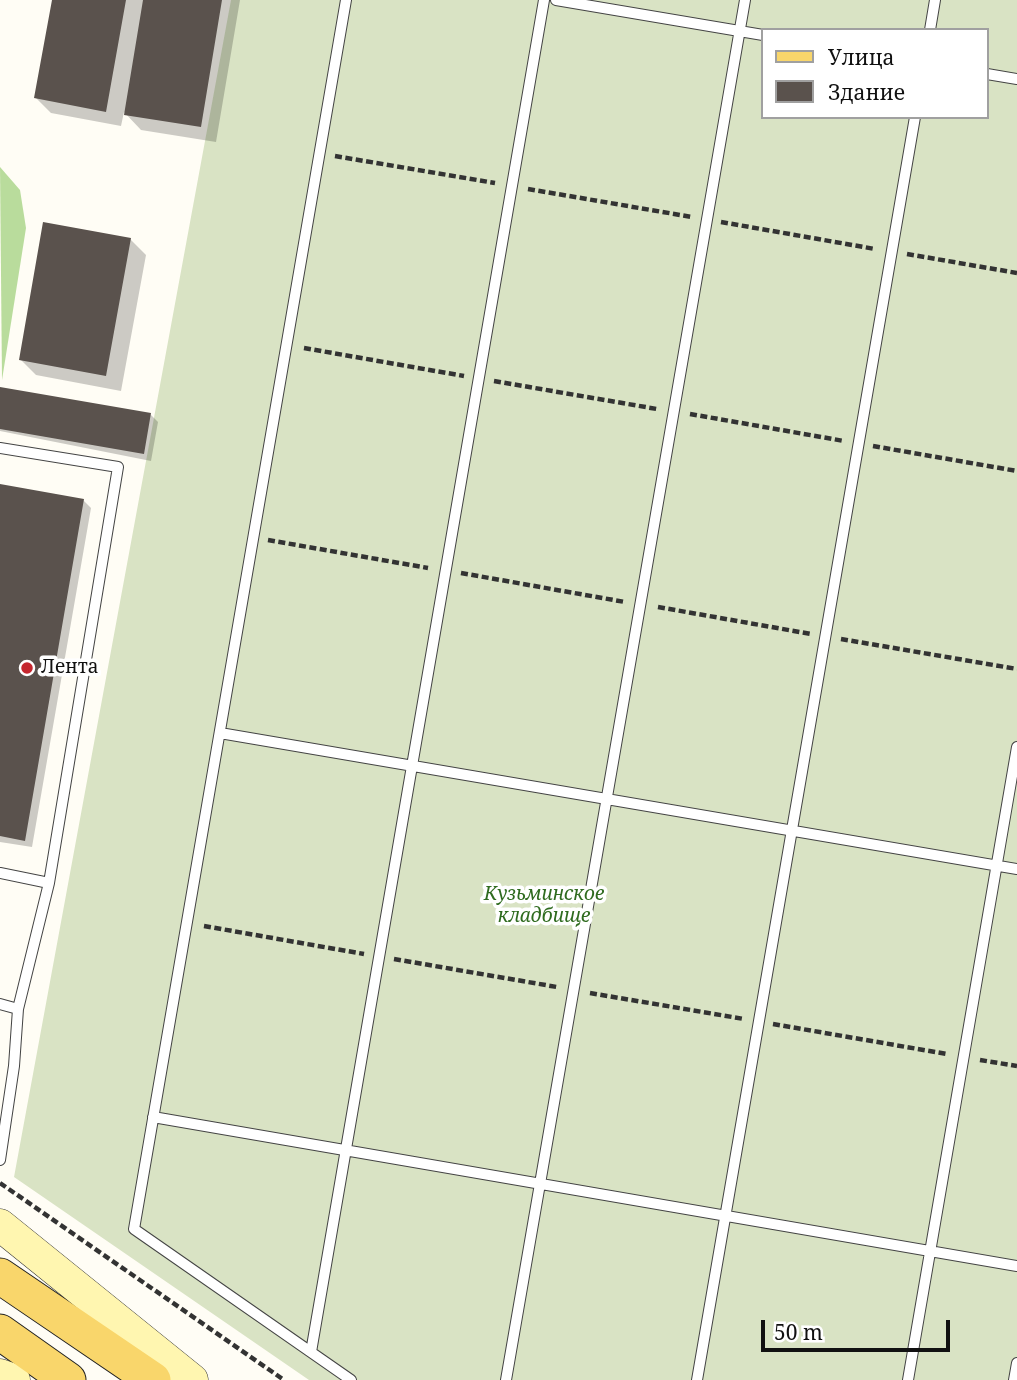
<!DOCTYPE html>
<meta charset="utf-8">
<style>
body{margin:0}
#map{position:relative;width:1017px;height:1380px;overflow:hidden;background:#fffdf5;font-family:"Noto Serif",serif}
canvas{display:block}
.legend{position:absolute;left:761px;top:28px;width:228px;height:91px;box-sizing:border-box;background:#fff;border:2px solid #a0a0a0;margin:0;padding:9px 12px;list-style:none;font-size:21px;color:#111}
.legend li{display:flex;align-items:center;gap:14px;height:35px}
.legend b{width:35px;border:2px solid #a0a0a0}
.scale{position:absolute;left:761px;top:1320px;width:189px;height:32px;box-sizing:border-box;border:4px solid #111;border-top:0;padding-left:9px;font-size:21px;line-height:24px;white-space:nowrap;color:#111;-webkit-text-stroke:5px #fff;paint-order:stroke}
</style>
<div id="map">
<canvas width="1017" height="1380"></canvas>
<ul class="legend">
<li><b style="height:9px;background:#f9d66b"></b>Улица</li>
<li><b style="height:19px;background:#5a524d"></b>Здание</li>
</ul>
<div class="scale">50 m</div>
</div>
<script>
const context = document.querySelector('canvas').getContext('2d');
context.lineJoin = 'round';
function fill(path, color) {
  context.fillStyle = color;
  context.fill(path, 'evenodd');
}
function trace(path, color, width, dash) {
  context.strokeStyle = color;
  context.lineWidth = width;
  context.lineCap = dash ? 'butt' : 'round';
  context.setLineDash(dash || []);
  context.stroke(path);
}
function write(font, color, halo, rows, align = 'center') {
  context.font = font + ' "Noto Serif",serif';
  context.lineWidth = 7;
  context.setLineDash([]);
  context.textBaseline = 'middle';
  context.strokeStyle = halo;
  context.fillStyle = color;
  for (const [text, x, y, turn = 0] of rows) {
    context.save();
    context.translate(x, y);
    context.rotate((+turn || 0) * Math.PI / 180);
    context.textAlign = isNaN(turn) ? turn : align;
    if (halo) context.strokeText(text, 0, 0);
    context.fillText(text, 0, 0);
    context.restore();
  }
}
fill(new Path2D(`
 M0 167 20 190 26 228 2 380Z`), '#b9dc9c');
fill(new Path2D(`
 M231 0H1017V1380H309L14 1177ZM763 30H987V117H763Z`), '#d9e3c4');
fill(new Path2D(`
 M54 0H240L216 142 141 130 124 112 121 126 51 113 36 98Z
 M130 239 146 255 121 391 36 375 20 359Z
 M0 388 150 414 158 422 151 461 0 431Z
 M0 486 83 500 91 508 32 847 0 842Z`), '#0003');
fill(new Path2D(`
 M52 0H126L106 112 34 98Z
 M143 0H222L201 127 124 115Z
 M43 222 131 238 106 376 19 360Z
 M0 387 151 413 144 454 0 429Z
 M0 484 84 499 25 841 0 836Z`), '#5a524d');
const lane = new Path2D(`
 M346 0 134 1229 351 1380
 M556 0 763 35
 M930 30 935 0
 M987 74 1017 79
 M0 448 118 467 49 883 18 1009 14 1066 0 1160
 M220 733 1017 869
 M0 873 49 883
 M0 1004 18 1009
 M153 1117 1017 1266
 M311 1352 544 0
 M506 1380 745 0
 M697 1380 915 117
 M908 1380 1017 747
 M1014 1380 1017 1363`);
const secondary = new Path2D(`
 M0 1225 192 1380
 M0 1375 14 1380`);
const primary = new Path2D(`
 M0 1276 153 1380
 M0 1332 68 1380`);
trace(lane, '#444', 12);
trace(secondary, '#333', 33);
trace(primary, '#222', 37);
trace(new Path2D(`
 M335 156 495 183
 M528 189 692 217
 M721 222 875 249
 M907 254 1017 273
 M304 348 464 376
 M494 381 657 409
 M690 414 844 441
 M873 446 1017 471
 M268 540 428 568
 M461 573 625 602
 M658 607 811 634
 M841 639 1017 669
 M204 926 364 954
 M394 959 557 987
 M590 993 744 1019
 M773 1024 947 1054
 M980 1060 1017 1066
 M0 1183 284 1380`), '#333', 4.5, [7, 3.5]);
trace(lane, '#fff', 10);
trace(secondary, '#fff6b0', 32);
trace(primary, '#f9d66b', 35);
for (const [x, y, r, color] of [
 [27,668,7,"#c4262e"]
]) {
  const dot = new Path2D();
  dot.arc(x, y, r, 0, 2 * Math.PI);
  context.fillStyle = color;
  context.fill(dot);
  trace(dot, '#fff', 2.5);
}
write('19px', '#111', '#fff', [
 ["Лента",41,668]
], 'left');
write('italic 19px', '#2f6b1f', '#fff', [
 ["Кузьминское",544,895],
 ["кладбище",544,917]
]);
</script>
